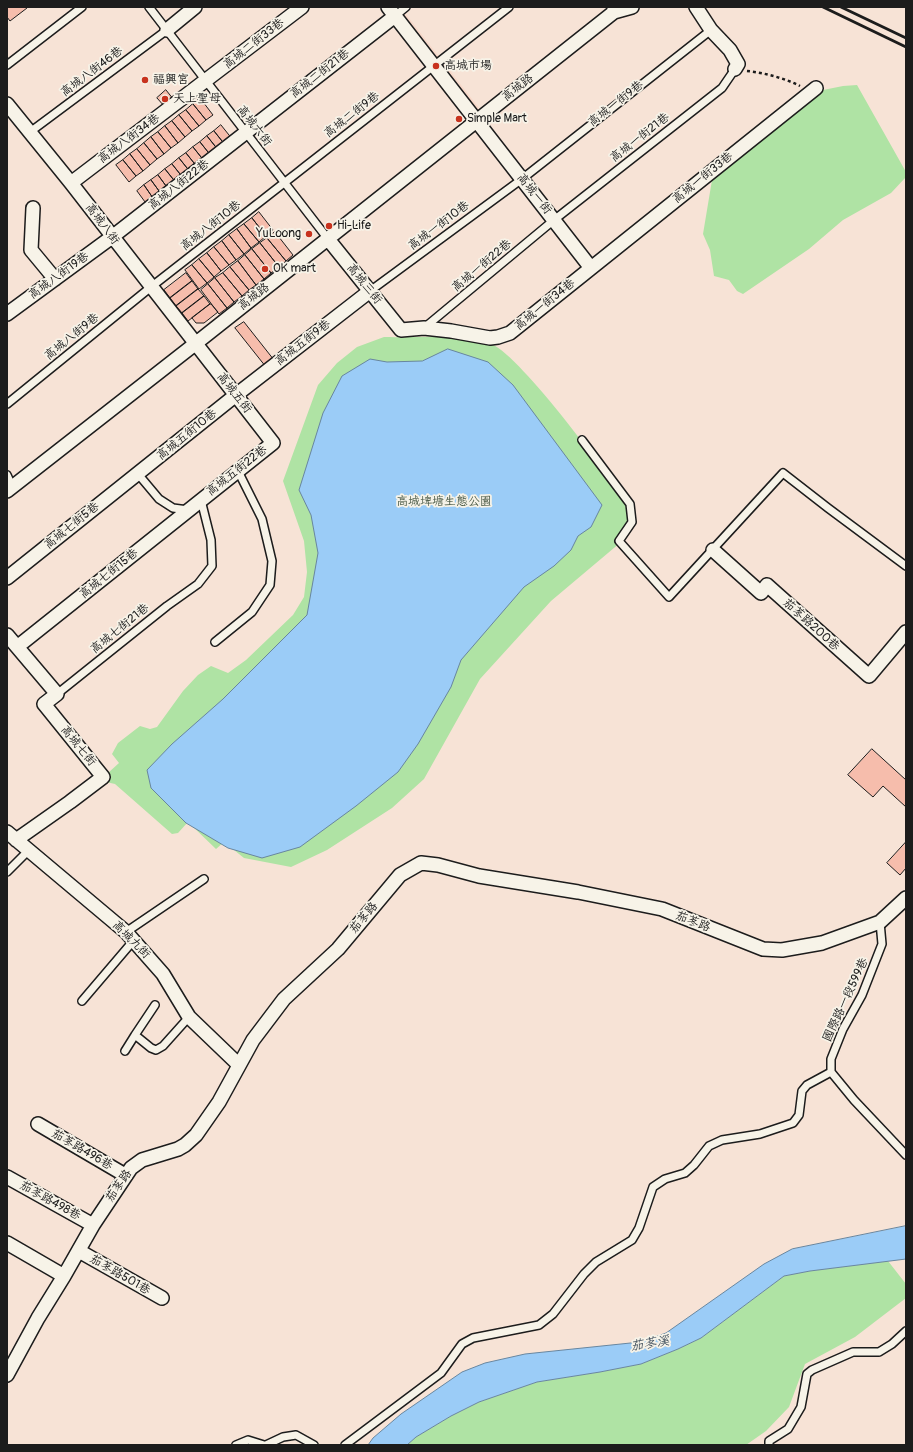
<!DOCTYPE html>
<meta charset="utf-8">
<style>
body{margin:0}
#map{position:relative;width:913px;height:1452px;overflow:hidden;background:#f7e3d6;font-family:Pangolin,sans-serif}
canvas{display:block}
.frame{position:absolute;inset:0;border:8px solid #1c1c1c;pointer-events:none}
</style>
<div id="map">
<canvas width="913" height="1452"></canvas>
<div class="frame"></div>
</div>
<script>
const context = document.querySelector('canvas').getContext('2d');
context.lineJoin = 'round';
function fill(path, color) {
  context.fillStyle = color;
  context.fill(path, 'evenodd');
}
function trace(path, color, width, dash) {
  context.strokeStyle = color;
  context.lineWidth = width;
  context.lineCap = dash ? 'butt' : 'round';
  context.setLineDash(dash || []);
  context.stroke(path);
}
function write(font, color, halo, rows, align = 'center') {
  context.font = font + ' Pangolin,"LXGW WenKai TC",sans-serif';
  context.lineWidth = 3.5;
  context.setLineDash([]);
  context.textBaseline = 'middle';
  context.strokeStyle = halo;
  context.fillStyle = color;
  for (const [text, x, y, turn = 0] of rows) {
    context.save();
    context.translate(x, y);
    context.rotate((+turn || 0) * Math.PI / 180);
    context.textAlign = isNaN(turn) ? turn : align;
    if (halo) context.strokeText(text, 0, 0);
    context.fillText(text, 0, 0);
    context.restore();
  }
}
fill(new Path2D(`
 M405 13 479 108 467 118 392 23Z`), '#f7d8c9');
fill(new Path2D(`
 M857 85 906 172V177L891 193 843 220 809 249 743 294 737 291 729 280 714 276 710 250 703 234 712 180 823 90 843 86Z
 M384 337C420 338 458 333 493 345 519 355 618 484 629 512 631 519 628 530 627 537L551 601 480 679 424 779 392 808 327 850 291 867 244 858 224 842 216 849 188 822 178 833 172 834 115 784 106 782 108 773 119 763 112 754 118 743 140 726 150 729 157 727 183 691 198 675 211 666 228 673 246 660 293 615 304 597 307 572 304 541 283 481 318 385 337 363 357 347Z
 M888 1261 906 1284V1298L855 1337 805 1364 789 1407 766 1431 746 1445H407L416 1437 451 1416 479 1402 537 1382 600 1372 641 1364 678 1349 701 1338 784 1276 810 1271Z`), '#afe3a4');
const water = new Path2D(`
 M448 349 488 362 513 385 602 505 591 527 578 536 571 550 554 566 524 587 461 660 451 687 418 744 398 772 356 806 300 847 262 858 228 848 186 823 151 788 147 770 172 744 223 699 307 615 318 553 311 515 299 490 323 413 342 376 370 359 387 362 422 361Z
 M906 1226V1259L810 1271 784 1276 701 1338 678 1349 641 1364 600 1372 537 1382 479 1402 451 1416 416 1437 407 1445H368L373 1438 401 1414 462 1372 485 1363 525 1354 640 1342 666 1333 764 1264 792 1249Z`);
fill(water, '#9bccf7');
trace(water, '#68869f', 1);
const building = new Path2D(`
 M7 7H26L27 8 10 21 7 17Z
 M166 90 174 100 165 107 157 98Z
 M200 98 213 115 206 120 193 104Z
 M193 104 206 120 199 126 186 110Z
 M186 110 199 126 192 131 179 115Z
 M179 115 192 131 185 137 172 121Z
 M172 121 185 137 178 143 165 126Z
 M221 125 233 140 226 146 214 131Z
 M165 126 178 143 171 148 158 132Z
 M214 131 226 146 219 151 207 136Z
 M158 132 171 148 164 154 151 137Z
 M207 136 219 151 212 157 200 142Z
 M151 137 164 154 157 159 144 143Z
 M200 142 212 157 205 162 193 147Z
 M144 143 157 159 150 165 137 149Z
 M193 147 205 162 198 168 186 153Z
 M137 149 150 165 143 171 130 154Z
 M186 153 198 168 191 173 179 158Z
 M130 154 143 171 136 176 123 160Z
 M179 158 191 173 184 179 172 164Z
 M123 160 136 176 129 182 116 165Z
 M172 164 184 179 177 184 165 169Z
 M165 169 177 184 169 190 158 175Z
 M158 175 169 190 162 195 151 180Z
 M151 180 162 195 155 201 144 185Z
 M144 185 155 201 148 206 137 191Z
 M259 212 273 230 266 236 252 218Z
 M252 218 266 236 259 242 244 224Z
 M244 224 259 242 251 248 237 229Z
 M237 229 251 248 244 254 229 235Z
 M275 232 293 255 286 261 267 238Z
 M229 235 244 254 236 260 222 241Z
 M267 238 286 261 279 267 260 243Z
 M222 241 236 260 229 265 214 247Z
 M260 243 279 267 271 273 252 249Z
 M214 247 229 265 221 271 207 253Z
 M252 249 271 273 264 279 245 255Z
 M207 253 221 271 214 277 199 259Z
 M245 255 264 279 256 285 238 261Z
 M199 259 214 277 207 283 192 265Z
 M238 261 256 285 249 290 230 267Z
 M192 265 207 283 199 289 185 270Z
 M230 267 249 290 242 296 223 273Z
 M186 273 192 281 170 298 164 290Z
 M223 273 242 296 234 302 215 278Z
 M215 278 234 302 227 308 208 284Z
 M192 281 198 289 176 306 170 298Z
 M208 284 227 308 219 314 201 290Z
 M198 289 204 296 182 313 176 306Z
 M204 296 210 304 188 321 182 313Z
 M210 304H211L218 312 204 323H196L192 318Z
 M244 322 274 360 266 367 235 328Z
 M872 749 906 780V807L883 786 873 797 848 775Z
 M906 842V868L900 875 887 863Z`);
fill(building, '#f6bdac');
trace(building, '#1c1c1c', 1);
const service = new Path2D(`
 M149 7 328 239
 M395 16 406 7
 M7 65 82 7
 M30 132 167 30
 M370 291 522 179 711 30
 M424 328 554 220 722 88 735 69
 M7 404 151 287 509 7
 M582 440 630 504 632 522 619 541 669 597 783 473 828 508 906 566
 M138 474 159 499 173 508 188 510
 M7 475 12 486
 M215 642 252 612 270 585 272 561 262 519 238 471
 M57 694 167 606 198 584 212 566 211 540 201 500
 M7 872 28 851
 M880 922 882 944 862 995 843 1029 831 1059V1072L854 1100 906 1155
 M126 932 204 879
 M82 1001 134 940
 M155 1005 135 1035 151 1048 156 1050 163 1046 189 1017
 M125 1051 135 1035
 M236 1445 248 1440 264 1445
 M266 1445 283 1437 296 1435 314 1445
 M345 1445 441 1373 462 1344 473 1338 539 1325 553 1314 584 1274 596 1262 632 1240 639 1228 653 1187 665 1179 685 1173 694 1165 709 1146 722 1140 760 1134 793 1123 799 1115 802 1091 807 1085 831 1072
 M769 1445V1441L788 1429 801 1407 807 1374 812 1370 853 1352H879L892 1344 906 1331`);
const minor = new Path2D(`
 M388 7 591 268
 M696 7 711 30 730 50 738 64 735 69
 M614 12 632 7
 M167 30 195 7
 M7 104 71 183 273 443 17 647
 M71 183 302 7
 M33 208 31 250 55 279
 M328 239 401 330 424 328 451 331 490 338 498 337 510 333 816 88
 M7 314 112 237 395 16
 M7 491 195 344 614 12V7
 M713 550 761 593 767 585 869 676 906 632
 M7 578 236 395 370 291
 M7 635 57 694 44 704 103 777 70 802 16 840
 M7 832 126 932 163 974 189 1017 239 1065
 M38 1124 125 1175
 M7 1177 93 1225
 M7 1243 64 1276
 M79 1251 162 1298
 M7 1375 38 1318 64 1276 93 1225 131 1168 142 1160 178 1149 185 1145 196 1135 219 1102 253 1040 284 999 338 949 400 875 421 863 438 865 479 876 578 892 662 909 763 949 782 950 822 943 880 922 906 898`);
trace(service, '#1c1c1c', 10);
trace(minor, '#1c1c1c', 16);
trace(new Path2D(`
 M747 71C765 73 784 78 800 86`), '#1c1c1c', 2.5, [3, 3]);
trace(service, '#f7f3e8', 7);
trace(minor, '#f7f3e8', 13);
trace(new Path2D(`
 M823 7 906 47
 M841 7 906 38`), '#1c1c1c', 3);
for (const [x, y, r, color] of [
 [436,66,4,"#c8321e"],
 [145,80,4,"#c8321e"],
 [165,99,4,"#c8321e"],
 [459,119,4,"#c8321e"],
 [329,226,4,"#c8321e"],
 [309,234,4,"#c8321e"],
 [265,269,4,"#c8321e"]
]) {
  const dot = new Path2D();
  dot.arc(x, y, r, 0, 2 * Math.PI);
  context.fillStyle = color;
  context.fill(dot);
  trace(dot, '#f7f3e8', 1.5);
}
write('12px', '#1c1c1c', '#f7f3e8', [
 ["高城二街33巷",254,44,-38],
 ["高城八街46巷",92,72,-37],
 ["高城二街21巷",320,74,-38],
 ["高城路",518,88,-38],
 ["高城一街9巷",616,104,-38],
 ["高城二街9巷",352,115,-38],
 ["高城六街",254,126,52],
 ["高城一街21巷",640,138,-38],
 ["高城八街34巷",129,139,-37],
 ["高城一街33巷",703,178,-39],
 ["高城八街22巷",179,185,-38],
 ["高城一街",534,194,52],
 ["高城八街",102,224,53],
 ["高城八街10巷",211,226,-38],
 ["高城一街10巷",439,226,-37],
 ["高城一街22巷",482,266,-40],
 ["高城八街19巷",59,276,-36],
 ["高城三街",364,284,51],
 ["高城路",254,297,-38],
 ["高城一街34巷",545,305,-39],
 ["高城八街9巷",72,337,-39],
 ["高城五街9巷",303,343,-38],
 ["高城五街",234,393,52],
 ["高城五街10巷",187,435,-39],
 ["高城五街22巷",237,471,-38],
 ["高城七街5巷",72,526,-39],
 ["高城七街15巷",109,574,-39],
 ["茄苳路200巷",811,625,42],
 ["高城七街21巷",120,629,-39],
 ["高城七街",78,746,51],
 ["茄苳路",364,918,-50],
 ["茄苳路",693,922,21],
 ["高城九街",131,940,45],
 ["國際路一段599巷",846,1000,-65],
 ["茄苳路496巷",82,1150,30],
 ["茄苳路",119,1186,-55],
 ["茄苳路498巷",50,1201,29],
 ["茄苳路501巷",120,1275,30]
]);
write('12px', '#1c1c1c', '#f7f3e8', [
 ["高城市場",444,66],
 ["福興宮",153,80],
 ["天上聖母",173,99],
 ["Simple Mart",467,119],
 ["Hi-Life",337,226],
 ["YuLoong",301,234,"right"],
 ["OK mart",273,269]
], 'left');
write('12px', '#485845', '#f7f3e8', [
 ["高城埤塘生態公園",444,502]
]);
write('italic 13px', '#42515e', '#f7f3e8', [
 ["茄苳溪",650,1344,-9]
]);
</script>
